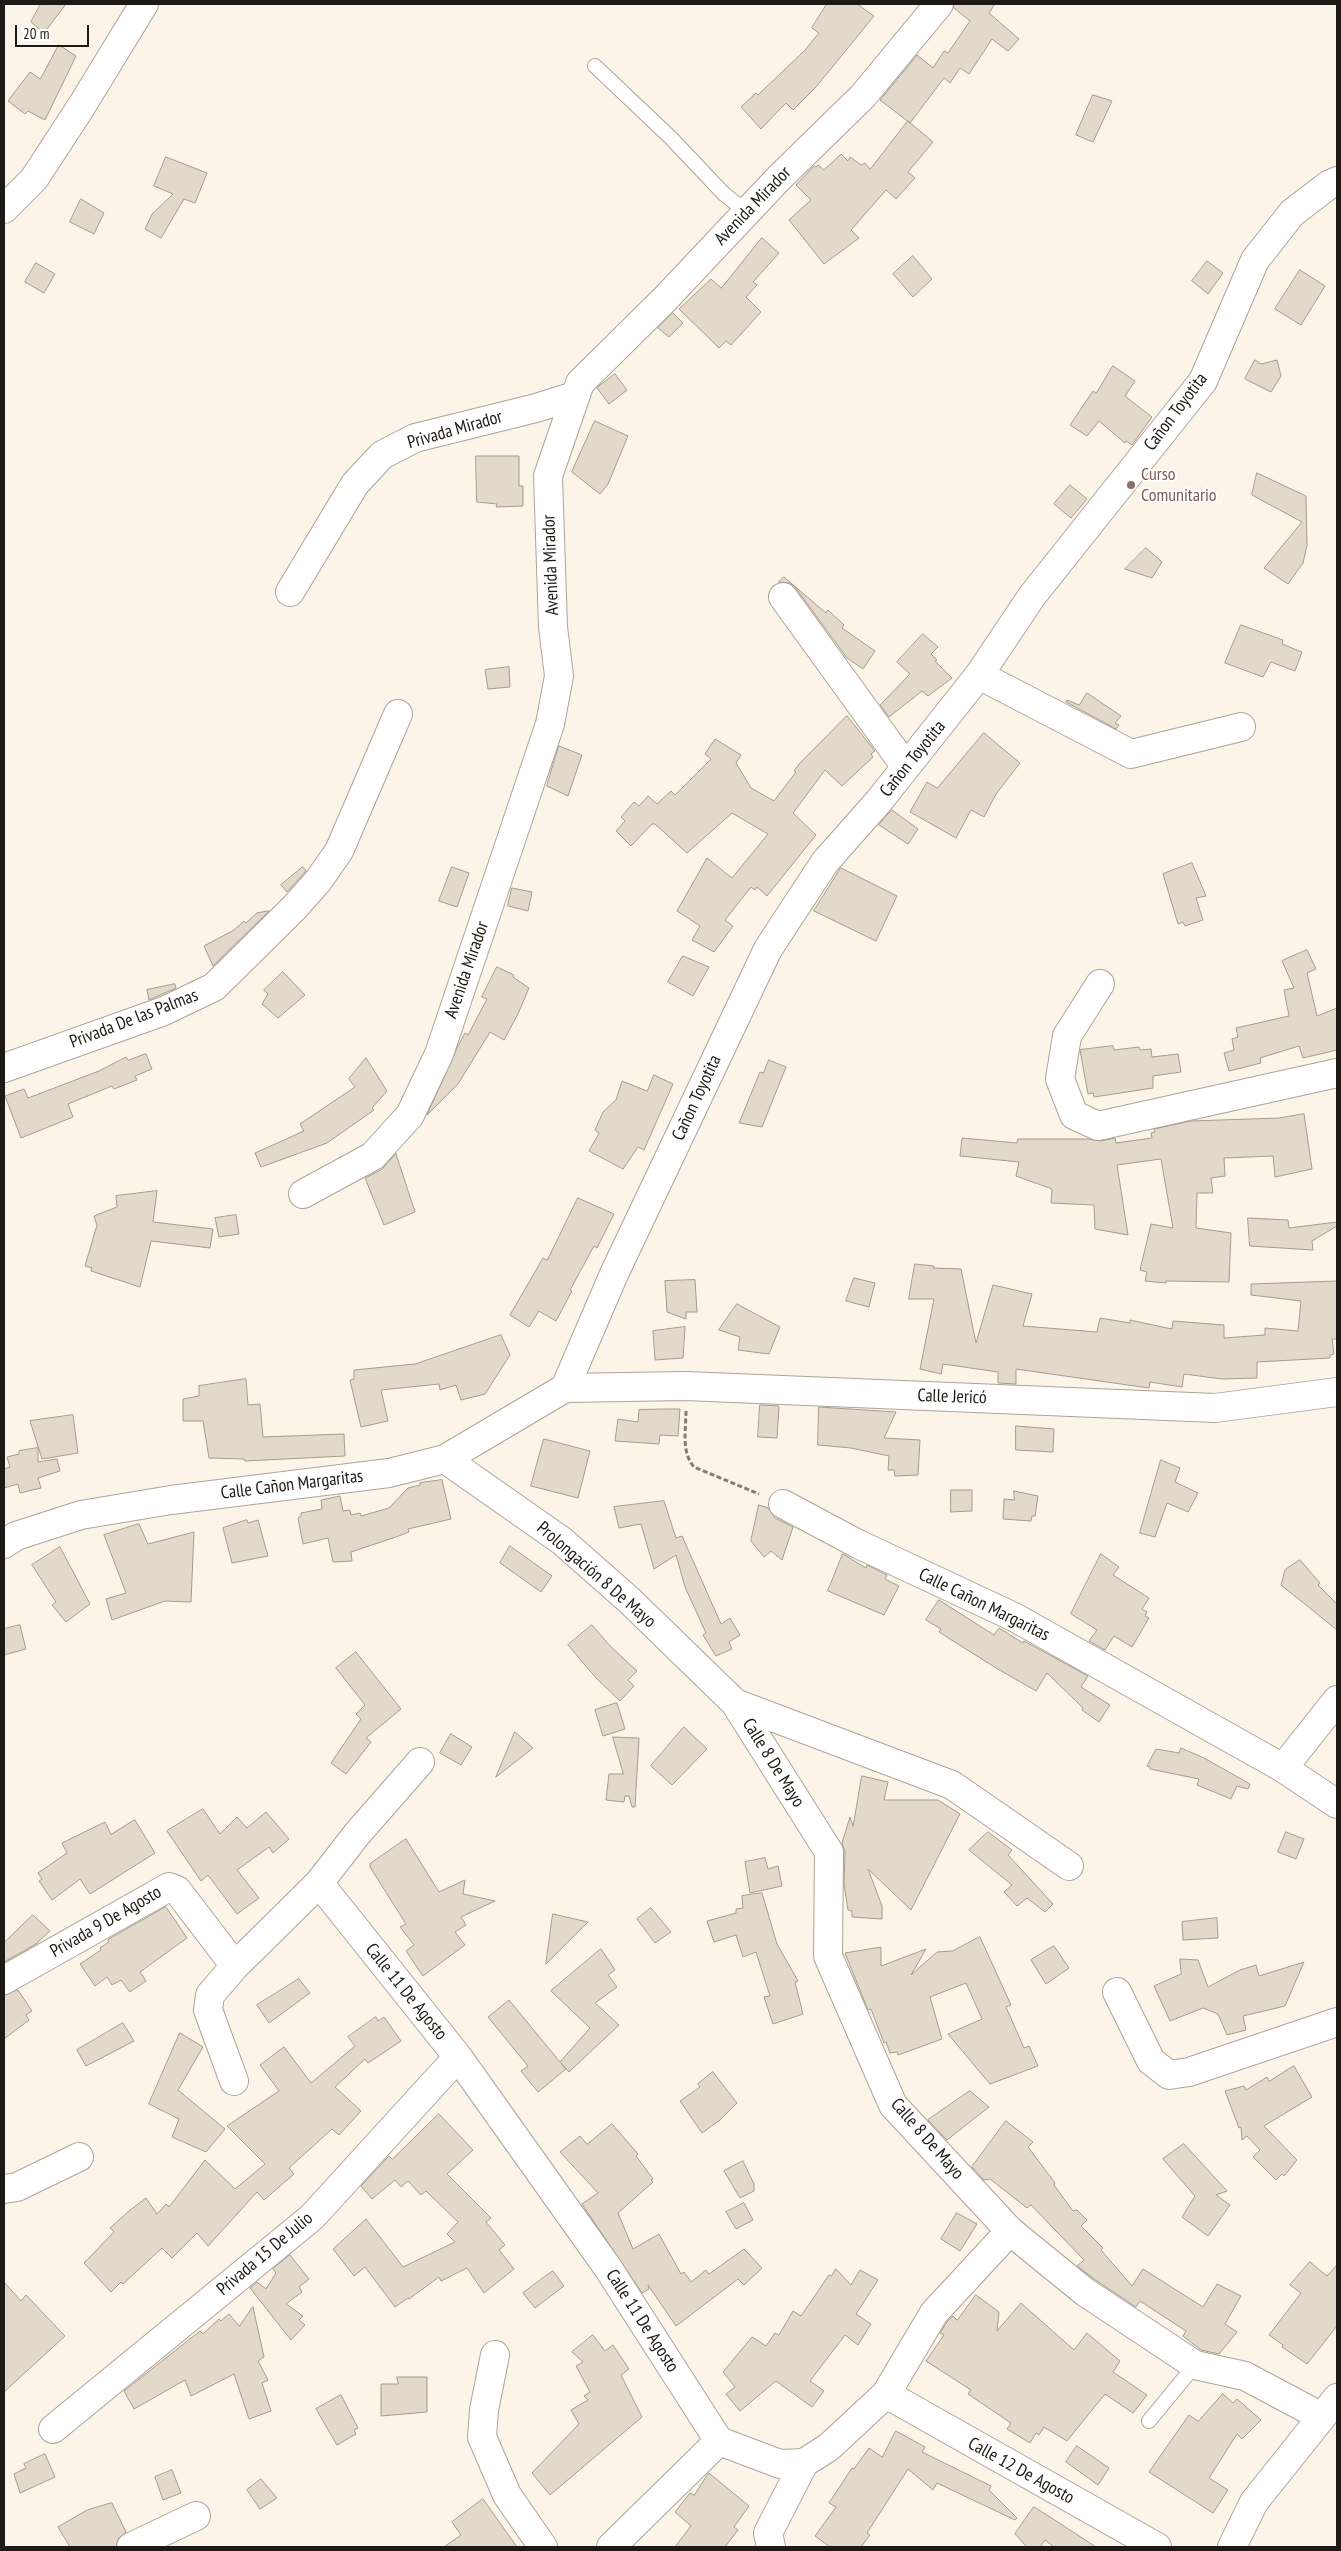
<!DOCTYPE html>
<meta charset="utf-8">
<style>
body{margin:0}
#map{position:relative;width:1341px;height:2551px;overflow:hidden;background:#fdf4e9;font-family:"PT Sans Narrow",sans-serif}
canvas{display:block}
.frame{position:absolute;inset:0;border:5px solid #1d1914;pointer-events:none}
.scale{position:absolute;left:15px;top:25px;width:74px;height:22px;box-sizing:border-box;border:2px solid #1d1914;border-top:0;padding-left:6px;font-size:15px;line-height:18px;white-space:nowrap;color:#1d1914;-webkit-text-stroke:4px #fff;paint-order:stroke}
</style>
<div id="map">
<canvas width="1341" height="2551"></canvas>
<div class="frame"></div>
<div class="scale">20 m</div>
</div>
<script>
const context = document.querySelector('canvas').getContext('2d');
context.lineJoin = 'round';
function fill(path, color) {
  context.fillStyle = color;
  context.fill(path, 'evenodd');
}
function trace(path, color, width, dash) {
  context.strokeStyle = color;
  context.lineWidth = width;
  context.lineCap = dash ? 'butt' : 'round';
  context.setLineDash(dash || []);
  context.stroke(path);
}
function write(font, color, halo, rows, align = 'center') {
  context.font = font + ' "PT Sans Narrow",sans-serif';
  context.lineWidth = 4;
  context.setLineDash([]);
  context.textBaseline = 'middle';
  context.strokeStyle = halo;
  context.fillStyle = color;
  for (const [text, x, y, turn = 0] of rows) {
    context.save();
    context.translate(x, y);
    context.rotate((+turn || 0) * Math.PI / 180);
    context.textAlign = isNaN(turn) ? turn : align;
    if (halo) context.strokeText(text, 0, 0);
    context.fillText(text, 0, 0);
    context.restore();
  }
}
const building = new Path2D(`
 M41 4H66L44 33 31 22Z
 M827 4H857L874 16 816 87 793 110 786 103 761 129 741 107 756 93 758 95 805 50 819 33 812 28Z
 M954 4H995L989 13 1019 39 1008 51 992 39 969 74 960 68 950 83 944 78 910 123 880 100 917 55 933 68 944 51 948 53 970 21 954 8Z
 M59 45 76 56 45 120 28 111 25 114 8 101 30 72 40 79Z
 M1093 95 1112 101 1093 142 1076 135Z
 M908 121 933 142 908 172 915 178 896 199 886 190 851 230 859 238 824 264 789 220 811 200 796 185 814 166 816 167 818 165 824 170 841 154 848 161 850 157 861 165 865 163 870 169Z
 M166 157 207 173 195 203 184 199 161 238 145 229 152 214 173 194 154 186Z
 M81 199 104 213 94 234 70 222Z
 M762 238 779 253 753 282 757 285 746 297 761 312 731 345 726 341 719 348 679 309 711 279 721 288Z
 M913 256 932 279 913 297 893 274Z
 M1207 261 1223 273 1208 294 1192 281Z
 M36 263 55 274 44 293 25 282Z
 M1300 270 1325 286 1301 325 1275 309Z
 M673 313 683 323 669 337 658 328Z
 M1255 360 1261 364 1277 360 1281 376 1271 392 1245 379Z
 M1113 366 1135 381 1125 396 1152 417 1132 445 1126 441 1125 443 1099 421 1087 436 1070 425 1093 391 1096 393Z
 M615 374 627 390 609 404 597 388Z
 M595 421 628 436 608 484 600 494 572 472Z
 M476 456H519V486H523V506L496 507 497 504 477 502Z
 M1257 473 1306 496 1307 545 1303 563 1288 584 1264 568 1302 522 1252 495Z
 M1070 485 1087 499 1071 518 1054 504Z
 M1146 548 1162 562 1152 578 1125 569Z
 M784 577 826 613 828 610 844 625 842 628 875 651 863 669 847 658 795 587 789 583 779 582Z
 M1241 625 1283 640 1282 644 1302 652 1295 671 1271 662 1263 677 1225 663Z
 M923 634 938 647 931 654 937 660 935 661 952 678 928 696 922 691 889 717 880 705 910 674 897 662Z
 M509 667 510 687 488 689 485 670Z
 M1087 693 1121 716 1115 723 1119 725 1116 729 1066 702 1067 700 1079 705Z
 M847 716 875 751 871 754 873 757 842 786 825 770 793 813 816 835 767 896 757 887 755 890 751 887 725 920 733 926 714 952 692 940 700 926 677 911 707 858 732 878 768 834 732 813 687 853 655 824H652L631 846 616 831 625 821 621 817 634 802 639 806 648 796 657 804 671 791 675 795 711 759 705 754 715 739 741 755 736 763 751 788 774 801 796 772 794 771 800 763Z
 M984 733 1020 763 996 794 984 817 971 810 956 838 910 812 927 782 937 788Z
 M559 746 582 755 568 796 547 786Z
 M892 810 918 829 908 844 879 825Z
 M1192 863 1206 896 1196 898 1203 920 1185 926 1183 922 1178 924 1163 874Z
 M303 867 306 871 287 892 281 885Z
 M452 867 469 873 457 907 439 901Z
 M841 868 897 896 876 941 814 911Z
 M512 888 532 892 528 911 508 906Z
 M269 911 213 966 204 946 234 930 244 921 246 923 257 913Z
 M1307 950 1316 969 1307 973 1317 1016 1337 1008V1050L1303 1058 1299 1046 1260 1058 1261 1063 1229 1071 1224 1053 1234 1050 1232 1039 1238 1037 1236 1028 1289 1016 1284 990 1294 988 1282 961Z
 M683 956 709 967 693 996 668 982Z
 M497 967 514 975 513 977 529 988 518 1014 504 1040 490 1032 458 1084 427 1115 458 1046 465 1033 468 1035 487 999 482 997Z
 M283 972 305 995 278 1018 262 1004 268 994 264 990Z
 M175 984 176 988 149 1000 147 990Z
 M1113 1046 1114 1050 1139 1047 1140 1050 1151 1049 1152 1057 1178 1054 1181 1072 1153 1076V1088L1094 1097 1093 1093 1088 1094 1080 1050Z
 M146 1054 152 1069 135 1076 137 1080 114 1089 112 1086 68 1104 73 1117 21 1138 5 1096 24 1089 28 1098 99 1071 126 1057 128 1060Z
 M366 1058 387 1091 372 1108 374 1110 327 1143 261 1167 255 1153 304 1131 300 1124 355 1087 349 1079Z
 M769 1060 786 1067 762 1127 739 1123 760 1072 763 1073Z
 M654 1075 673 1084 644 1150 638 1147 623 1169 589 1151 599 1133 595 1130 603 1112 616 1100 622 1081 647 1091Z
 M1304 1114 1312 1169 1275 1177 1273 1156 1224 1158 1225 1176 1211 1178 1213 1193H1197L1196 1228 1231 1233 1229 1282 1166 1281V1283L1145 1281 1147 1272 1140 1270 1151 1224 1173 1228 1161 1159 1117 1165 1128 1235 1095 1229 1094 1205 1051 1203 1052 1189 1016 1176 1019 1162 960 1156 962 1138 1017 1143 1018 1139H1088L1101 1141 1115 1138 1116 1143 1152 1138 1151 1133 1155 1132 1154 1129 1191 1121 1279 1118Z
 M396 1154 415 1212 384 1225 365 1178 381 1170Z
 M157 1191 153 1222 213 1229 210 1248 151 1241 140 1287 91 1271 92 1268 85 1266 97 1225 94 1216 117 1207 116 1196Z
 M578 1198 614 1214 597 1248 594 1246 570 1290 572 1291 556 1321 539 1311 529 1327 510 1315 543 1258 547 1260Z
 M236 1215 239 1234 219 1237 215 1218Z
 M1248 1218 1288 1220 1289 1228 1337 1222V1226L1312 1241 1313 1250 1250 1246Z
 M915 1264 934 1266 933 1268 961 1269 976 1343 993 1285 1032 1294 1023 1326 1097 1332 1100 1318 1130 1323V1320L1172 1329 1173 1321 1224 1325V1338L1265 1335V1328L1298 1331 1301 1301 1251 1295V1284L1337 1281V1339H1332L1334 1354 1330 1355V1358L1257 1362V1378L1222 1379 1184 1374 1182 1387 1150 1382 1149 1388 1016 1369V1384L998 1383V1372L943 1364 941 1374 920 1369 934 1299H909Z
 M854 1278 875 1283 869 1307 846 1301Z
 M695 1280 697 1312H686V1319L667 1312 665 1281Z
 M737 1304 780 1327 769 1354 738 1350 740 1337 719 1330Z
 M685 1327 683 1358 655 1360 653 1331Z
 M501 1335 510 1355 485 1394 461 1400 456 1385 440 1390 439 1384 381 1390 388 1421 361 1427 350 1380 354 1379V1370L415 1364Z
 M246 1379 248 1405 260 1404 263 1437 344 1434 345 1456 245 1461 244 1459 209 1458 203 1421H183V1399L199 1396V1386Z
 M760 1405 779 1406 777 1438 758 1437Z
 M819 1407 896 1412 884 1438 920 1440 918 1475 895 1476 894 1470H888L889 1456 851 1448 818 1445Z
 M665 1409H680L678 1436 660 1435 659 1444 615 1441 618 1419 638 1422 639 1410Z
 M73 1415 78 1453 42 1459 30 1421Z
 M1016 1426 1054 1429 1053 1452 1016 1450Z
 M544 1439 590 1451 578 1498 531 1486Z
 M38 1448V1462L57 1459 60 1471 38 1478 41 1488 20 1493 18 1484 4 1488V1469L10 1467 7 1457 19 1454V1451Z
 M1161 1460 1180 1468 1175 1482 1198 1493 1188 1512 1167 1503 1155 1537 1140 1533Z
 M442 1480 451 1519 408 1529 409 1532 396 1537 351 1552 352 1561 333 1562 328 1538 303 1544 298 1518 301 1516V1513L322 1509 321 1500 340 1496 343 1511 350 1510 351 1515 360 1513 361 1516 389 1508 408 1488 420 1485V1483Z
 M951 1490H972V1511L951 1512Z
 M1014 1491 1038 1496 1035 1516H1032L1031 1521 1003 1519 1004 1499 1014 1500Z
 M664 1501 676 1538 682 1536 721 1624 730 1618 740 1635 729 1642 732 1649 716 1656 703 1635 706 1633 685 1587 676 1555 654 1569 641 1524 619 1528 614 1507Z
 M759 1505 768 1508 775 1518 793 1527 782 1560 771 1551 764 1557 751 1541Z
 M247 1520 248 1523 258 1520 268 1556 232 1563 223 1528Z
 M139 1524 148 1544 194 1532 191 1602 165 1601 112 1620 106 1599 126 1593 104 1535Z
 M510 1546 552 1576 541 1592 500 1563Z
 M60 1547 90 1604 66 1622 52 1605 56 1602 32 1565Z
 M843 1554 866 1568 867 1565 887 1575 885 1579 899 1586 884 1615 828 1591Z
 M1101 1554 1119 1567 1113 1575 1149 1598 1142 1609 1147 1612 1145 1616 1149 1618 1132 1647 1114 1636 1105 1650 1089 1641 1097 1630 1071 1614Z
 M1300 1560 1320 1583 1318 1585 1337 1604V1630L1281 1585 1285 1570Z
 M939 1600 994 1635 999 1628 1023 1643 1024 1641 1088 1676 1081 1687 1110 1705 1099 1722 1082 1710 1083 1708 1047 1673 1036 1691 996 1668 939 1632 941 1629 926 1620Z
 M20 1625 26 1649 4 1655V1629Z
 M592 1625 610 1646 637 1671 628 1680 634 1686 620 1701 596 1678 568 1645Z
 M356 1652 401 1709 366 1738 371 1742 346 1774 331 1763 361 1719 356 1714 365 1705 336 1668Z
 M617 1703 625 1729 603 1736 595 1710Z
 M684 1727 707 1749 672 1785 651 1766Z
 M515 1732 533 1748 496 1777Z
 M451 1734 472 1747 461 1765 440 1753Z
 M613 1737 639 1738 635 1807H632L629 1796H625L624 1802 606 1800 609 1774H623Z
 M1181 1748 1204 1758 1250 1784 1248 1789 1237 1786 1231 1799 1197 1785 1199 1779 1150 1769V1767L1147 1766 1156 1749 1179 1753Z
 M862 1776 888 1782 884 1800H938L960 1814 911 1910 868 1869 882 1906V1919L852 1917V1911L848 1910 844 1884 845 1852 842 1843 850 1817 853 1826Z
 M203 1809 220 1834 237 1817 247 1828 266 1812 289 1839 273 1853 269 1847 237 1870 259 1898 237 1914 208 1875 201 1881 167 1831Z
 M135 1820 155 1853 90 1894 80 1879 52 1900 39 1881 42 1879 38 1873 67 1853 62 1843 105 1822 111 1834Z
 M988 1832 1012 1850 1008 1855 1053 1904 1045 1912 1027 1898 1017 1906 1004 1892 1012 1885 969 1850Z
 M1286 1832 1304 1839 1296 1859 1278 1852Z
 M406 1839 439 1892 465 1880 463 1894 495 1901 461 1917 466 1925 455 1932 465 1945 423 1976 406 1951 414 1945 400 1927 406 1924 370 1867V1864Z
 M765 1858 768 1869 778 1866 782 1886 750 1893 745 1862Z
 M762 1893 777 1944 798 1981 795 1982 803 2014 773 2024 764 1997 770 1996 756 1952 743 1957 736 1935 714 1942 707 1921 736 1913V1909L743 1908 742 1896Z
 M166 1907 187 1938 140 1972 146 1981 130 1992 121 1980 112 1985 107 1977 95 1986 80 1964 101 1950 100 1948 109 1942 108 1940Z
 M651 1908 671 1932 655 1943 637 1919Z
 M553 1914 588 1922 546 1964Z
 M33 1915 50 1931 36 1944 4 1962V1943Z
 M1217 1918 1218 1938 1183 1940 1182 1922Z
 M980 1937 1011 2005 1006 2007 1024 2048 1029 2046 1038 2066 990 2084 948 2034 982 2019 966 1983 930 1997 942 2039 898 2055 897 2052 890 2053 886 2042 884 2043 871 2009 868 2010 845 1953 881 1947V1966L926 1949 911 1975 937 1952 952 1951Z
 M1054 1946 1069 1968 1046 1984 1031 1960Z
 M601 1949 615 1970 608 1975 617 1987 595 2003 619 2025 569 2072 561 2063 566 2069 538 2092 521 2071 528 2066 488 2017 509 2000 560 2062 590 2028 551 1991Z
 M1180 1959 1198 1960 1208 1987 1240 1970 1256 1965 1259 1976 1304 1962 1285 2006 1243 2016 1246 2030 1227 2035 1218 2014 1203 2008 1170 2021 1154 1986 1181 1974Z
 M299 1979 310 1993 269 2023 257 2005Z
 M18 1990 32 2011 26 2015 29 2020 4 2039V1996Z
 M376 2017 378 2021 384 2017 401 2041 368 2063 365 2059 335 2087 361 2111 339 2135 332 2129 289 2168 294 2174 264 2200 257 2192 208 2246 197 2233 172 2258 162 2248 123 2284 121 2282 111 2292 84 2263 114 2232 110 2228 129 2211 146 2198 157 2214 166 2204 169 2207 205 2160 235 2189 265 2164 227 2126 279 2091 260 2065 284 2047 311 2083 355 2046 348 2037Z
 M123 2023 134 2041 86 2066 77 2050Z
 M180 2033 203 2047 178 2090 225 2129 206 2152 172 2137 179 2119 149 2104Z
 M1294 2066 1312 2097 1264 2126 1297 2160 1284 2176 1282 2174 1276 2180 1253 2157 1260 2150 1247 2136 1242 2140 1241 2127 1239 2128 1225 2091 1244 2086 1246 2090 1267 2077 1269 2081Z
 M713 2072 737 2103 720 2120 702 2133 680 2101 700 2087 698 2084Z
 M970 2091 989 2107 947 2140 928 2120Z
 M439 2114 473 2150 447 2174 491 2218 486 2222 505 2245 499 2250 514 2269 484 2293 467 2268 441 2281 439 2277 409 2299 408 2298 395 2307 365 2267 354 2276 333 2249 366 2219 403 2267 455 2242 447 2234 458 2222 426 2191 421 2195 408 2181 401 2187 395 2180 372 2199 361 2186 389 2156 392 2159Z
 M1006 2121 1033 2142 1028 2147 1055 2183 1054 2185 1073 2211 1077 2210 1087 2220 1081 2226 1103 2248 1101 2250 1132 2286 1143 2269 1203 2307 1217 2284 1241 2296 1225 2324 1237 2332 1219 2354 1201 2350 1183 2336 1186 2331 1140 2301 1136 2307 1094 2279 1077 2266 1084 2260 1031 2205 1027 2208 990 2179 984 2180 972 2167Z
 M612 2124 638 2154 636 2156 653 2179 651 2180 653 2182 618 2213 633 2249 659 2234 681 2274 684 2272 691 2282 706 2270 709 2274 744 2249 762 2268 744 2285 738 2279 676 2326 648 2285 649 2289 642 2293 582 2204 598 2193 560 2152 580 2136 587 2144Z
 M1184 2144 1227 2191 1216 2195 1230 2205 1208 2236 1182 2217 1195 2196 1163 2159Z
 M743 2161 754 2184V2191L740 2198 724 2171Z
 M744 2203 753 2220 736 2229 726 2212Z
 M957 2213 977 2224 960 2251 941 2239Z
 M290 2255 309 2279 299 2287 302 2292 286 2304 303 2316 299 2320 305 2325 291 2340 250 2288 257 2282 266 2289 276 2273 273 2269Z
 M1310 2262 1327 2276 1337 2265V2326L1307 2364 1282 2347 1283 2345 1269 2335 1301 2293 1290 2285Z
 M836 2269 851 2285 860 2270 878 2280 856 2314 871 2324 858 2345 845 2335 810 2381 824 2391 812 2407 776 2381 740 2411 726 2394 735 2387 723 2372 752 2337 766 2346 775 2333 779 2335 793 2311 801 2316 829 2275 831 2276Z
 M553 2271 564 2286 535 2308 523 2293Z
 M4 2282 21 2301 26 2295 65 2336 4 2392Z
 M976 2295 999 2312 997 2331 1021 2303 1074 2350 1087 2333 1120 2361 1113 2372 1147 2395 1133 2413 1105 2394 1067 2441 1044 2427 1039 2435 1036 2433 1030 2443 1007 2429 1011 2423 968 2394 971 2390 926 2361 944 2335 940 2333 947 2322 953 2316 957 2320Z
 M253 2307 264 2357 258 2361 268 2380 262 2383 271 2411 249 2419 234 2374 191 2396 185 2380 134 2409 124 2391 200 2331 203 2334 219 2319 221 2321 229 2314 239 2326Z
 M593 2335 605 2351 613 2345 629 2369 621 2375 642 2417 550 2495 532 2473 579 2424 571 2410 588 2400 584 2396 590 2392 576 2366 583 2362 572 2352Z
 M397 2377H427V2412L381 2416V2384H398Z
 M1223 2394 1233 2403 1237 2399 1261 2420 1242 2439 1237 2434 1209 2478 1228 2490 1213 2513 1149 2472 1189 2415 1198 2421Z
 M341 2395 358 2428 354 2430 356 2434 337 2445 316 2409Z
 M896 2431 925 2447 922 2452 991 2486 989 2490 1017 2518 1015 2520 937 2483 933 2490 908 2469 867 2533 870 2535 861 2547H830L815 2536 836 2507 829 2503 852 2468 854 2469 869 2448 882 2457Z
 M1077 2446 1109 2468 1098 2485 1066 2462Z
 M45 2454 55 2477 20 2493 14 2474 26 2468 24 2464Z
 M172 2470 181 2493 163 2500 155 2477Z
 M709 2473 749 2506 734 2527 738 2530 725 2547H675L691 2526 675 2512 690 2493 694 2495Z
 M261 2479 277 2498 260 2509 247 2490Z
 M483 2499 517 2547H444L461 2535 452 2522Z
 M112 2503 126 2532 118 2539 116 2547H70L58 2527 87 2510Z
 M1034 2507 1050 2517 1096 2547H1054L1045 2540 1040 2547H1027L1015 2534Z`);
fill(building, '#e3d9ca');
trace(building, '#a59b8d', 1);
const service = new Path2D(`
 M595 66 671 138 724 194 747 212
 M1149 2421 1195 2365`);
const minor = new Path2D(`
 M4 209 34 179 81 107 144 4
 M290 592 355 484 382 455 415 438 536 408 574 396
 M783 597 906 767
 M979 675 1131 754 1241 727
 M1100 984 1067 1036 1060 1079 1074 1115 1098 1126 1337 1073
 M4 1068 164 1011 214 987 294 908 318 881 339 851 398 714
 M303 1194 373 1156 410 1115 439 1054 550 724 559 676 553 627 548 476 580 383 665 299 778 179 863 96 939 4
 M565 1388 614 1274 768 949 825 862 879 801 979 675 1032 596 1203 381 1255 260 1292 213 1330 184 1337 181
 M445 1459 562 1541 629 1600 735 1703 829 1852 828 1956 893 2105 1010 2231 1085 2292 1195 2365 1245 2376 1322 2417
 M783 1504 858 1544 1014 1617 1283 1768 1337 1804
 M4 1544 16 1536 81 1515 171 1500 389 1473 445 1459 565 1388 686 1386 1215 1408 1337 1392
 M735 1703 952 1785 1069 1866
 M1283 1768 1337 1700
 M319 1883 458 2057 608 2268 719 2441 780 2464 804 2463 829 2447 886 2394 934 2313 1010 2231
 M4 1980 169 1887 177 1890 235 1966
 M1117 1992 1151 2061 1169 2075 1189 2072 1337 2022
 M234 2081 208 2010 210 1995 235 1966 319 1883 357 1834 420 1762
 M4 2189 17 2187 79 2157
 M495 2355 484 2410 482 2437 507 2495 543 2547
 M886 2394 1157 2547
 M53 2429 312 2217 458 2057
 M131 2547 196 2516
 M611 2547 719 2441
 M771 2547 768 2533 804 2463`);
const tertiary = new Path2D(`
 M1232 2547 1254 2502 1337 2398`);
trace(service, '#aea396', 16);
trace(minor, '#aea396', 30);
trace(tertiary, '#aea396', 30);
trace(new Path2D(`
 M686 1411C686 1430 681 1452 694 1467L759 1494`), '#837d75', 3, [5, 2.5]);
trace(service, '#fff', 14);
trace(minor, '#fff', 28);
trace(tertiary, '#fff', 28);
for (const [x, y, r, color] of [
 [1131,485,5,"#8d6e63"]
]) {
  const dot = new Path2D();
  dot.arc(x, y, r, 0, 2 * Math.PI);
  context.fillStyle = color;
  context.fill(dot);
  trace(dot, '#fff', 2);
}
write('18px', '#1d1914', '#fff', [
 ["Avenida Mirador",753,206,-46],
 ["Cañon Toyotita",1176,412,-53],
 ["Privada Mirador",455,430,-16],
 ["Avenida Mirador",551,565,-92],
 ["Cañon Toyotita",913,759,-51],
 ["Avenida Mirador",467,970,-71],
 ["Privada De las Palmas",134,1019,-21],
 ["Cañon Toyotita",697,1098,-65],
 ["Calle Jericó",952,1397,2],
 ["Calle Cañon Margaritas",292,1485,-7],
 ["Prolongación 8 De Mayo",596,1575,41],
 ["Calle Cañon Margaritas",984,1605,26],
 ["Calle 8 De Mayo",773,1763,58],
 ["Privada 9 De Agosto",106,1922,-30],
 ["Calle 11 De Agosto",406,1992,51],
 ["Calle 8 De Mayo",927,2139,49],
 ["Privada 15 De Julio",265,2254,-40],
 ["Calle 11 De Agosto",642,2321,57],
 ["Calle 12 De Agosto",1021,2471,29]
]);
write('18px', '#785e54', '#fff', [
 ["Curso",1141,475],
 ["Comunitario",1141,496]
], 'left');
</script>
